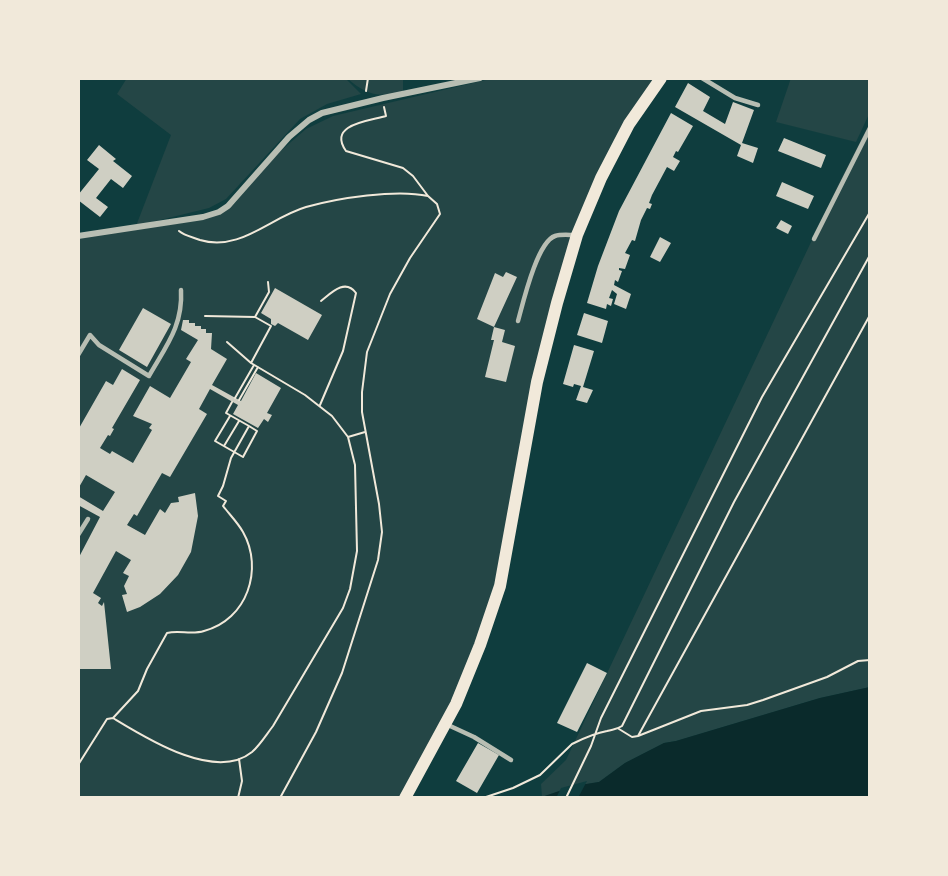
<!DOCTYPE html>
<style>
body{margin:0}
#map{position:relative;width:948px;height:876px;overflow:hidden;background:#0f3d3e;font-family:Mulish,sans-serif}
canvas{display:block}
.frame{position:absolute;inset:0;border:80px solid #f1e9da;pointer-events:none}
</style>
<div id="map">
<canvas width="948" height="876"></canvas>
<div class="frame"></div>
</div>
<script>
const context = document.querySelector('canvas').getContext('2d');
context.lineJoin = 'round';
function fill(path, color) {
  context.fillStyle = color;
  context.fill(path, 'evenodd');
}
function trace(path, color, width, dash) {
  context.strokeStyle = color;
  context.lineWidth = width;
  context.lineCap = dash ? 'butt' : 'round';
  context.setLineDash(dash || []);
  context.stroke(path);
}
fill(new Path2D(`
 M127 78H345L361 94 327 104 300 119 226 199 209 208 136 226 171 135 117 94Z
 M347 78H403V92C378 97 367 96 347 78Z
 M494 78H661L628 124 576 234 480 644 403 798H78V238L203 220 220 214 234 204 277 154 306 129 333 116Z
 M791 78H870V112L856 142 776 122Z
 M870 122V687L820 698 676 741 664 743 625 763 599 782 574 786 542 797 541 784 566 760 838 185Z`), '#244646');
fill(new Path2D(`
 M870 687V798H539L574 786 599 782 625 763 664 743 676 741 820 698Z`), '#0a2a2b');
fill(new Path2D(`
 M587 781 578 798H556L561 788Z`), '#0f3d3e');
fill(new Path2D(`
 M688 83 710 97 703 111 725 124 733 102 754 110 742 143 758 148 753 163 737 156 741 145 675 107Z
 M671 113 693 126 678 152 676 151 673 157 680 161 674 171 667 167 652 195 649 203 652 204 650 209 647 208 641 220 635 241 632 240 625 253 630 255 625 269 619 268V270L622 271 618 282 615 280 614 285 631 294 626 309 614 304 617 294 612 290 609 298 613 299 611 306 607 304 606 309 587 303 598 266 619 211Z
 M784 138 826 155 821 168 778 151Z
 M99 145 116 159 113 161 132 176 123 188 111 179 96 198 108 207 100 217 78 200V195L99 169 87 160Z
 M782 182 814 196 808 209 776 196Z
 M781 220 792 226 788 234 776 228Z
 M660 237 671 243 660 262 650 257Z
 M506 272 517 277 494 327 477 319 495 273 503 277Z
 M275 288 322 315 308 340 278 323 275 326 271 324V319L261 313Z
 M143 308 171 324 147 367 119 350Z
 M584 313 608 321 602 343 577 335Z
 M183 320H189V323H195V326H201V329H206V333H212L211 349 227 359 212 385 241 401 256 373 281 388 267 413 272 415 268 422 264 419 258 428 233 414 238 405 210 389 199 409 207 414 170 477 162 473 141 509 137 516 134 514 127 525 145 535 160 509 165 513 171 503 179 502 178 497 195 493 198 516 191 552 178 575 160 594 140 607 127 612 122 595 127 594 124 586 129 576 123 573 131 560 116 551 93 593 101 598 98 603 102 606 104 602 111 669H78V559L100 517 78 505V496L103 511 115 492 86 475 78 489V430L106 381 113 385 122 369 140 380 112 428 114 429 110 436 108 435 100 448 110 454 112 451 133 463 152 430 149 428 152 424 133 416 150 386 170 398 191 362 186 359 198 340 181 330Z
 M494 327 505 330 502 342 515 346 506 382 485 377 494 340H491Z
 M574 345 594 351 583 387 593 390 587 403 576 400 581 386 574 384 573 387 563 384Z
 M587 663 607 673 577 732 557 723Z
 M478 743 499 755 477 793 456 781Z`), '#cfcfc3');
trace(new Path2D(`
 M366 91 368 78
 M179 231C185 236 193 237 200 240 240 252 269 218 306 207 338 198 396 189 428 196
 M205 316 255 317 271 326 251 363
 M255 317 269 292 268 282
 M235 398 254 365
 M239 400 258 367
 M320 405 343 351 356 293C345 278 331 293 321 301
 M230 416 215 441 243 457 257 431 249 426
 M348 437 365 432
 M224 446 239 421
 M113 718 138 691 147 669 167 633C179 630 192 635 204 631 247 620 264 569 243 532 238 523 230 515 223 506L226 501 218 496 223 486 231 458 249 426 226 413 232 402
 M619 729 632 737 638 736 701 711 747 705 763 700 827 677 858 661 870 660
 M638 736 870 315
 M78 765 107 719 113 718C146 738 215 782 252 752 260 745 266 735 273 726L343 608 350 589 357 551 355 465 348 437 332 416 305 395 251 363 227 342
 M238 798 242 781 239 759
 M280 798 316 732 342 673 378 560 382 532 379 504 362 412V392L367 352 390 294 410 258 440 214 437 204 428 196 413 176 403 168 346 151C327 124 370 121 386 116L384 107
 M483 798 513 788 540 775 572 744C582 739 595 733 607 731 613 729 616 730 622 726L734 502 870 255
 M566 798 591 746 601 718 762 397 870 212`), '#f1e9da', 2);
trace(new Path2D(`
 M702 78 735 98 758 105
 M814 239 870 128
 M518 321C523 303 537 242 555 236 561 234 569 235 574 235
 M78 355 90 335 99 345 149 376C166 346 183 326 181 290
 M78 535 88 519
 M448 725 474 737 511 760`), '#b8beb3', 4.5);
trace(new Path2D(`
 M78 236 203 217 219 212 228 206 289 137 309 120 322 113 383 98 480 78`), '#b8beb3', 6);
trace(new Path2D(`
 M405 798 456 704 480 645 500 586 537 382 557 303 577 235 601 178 629 124 661 78`), '#f1e9da', 12);
</script>
